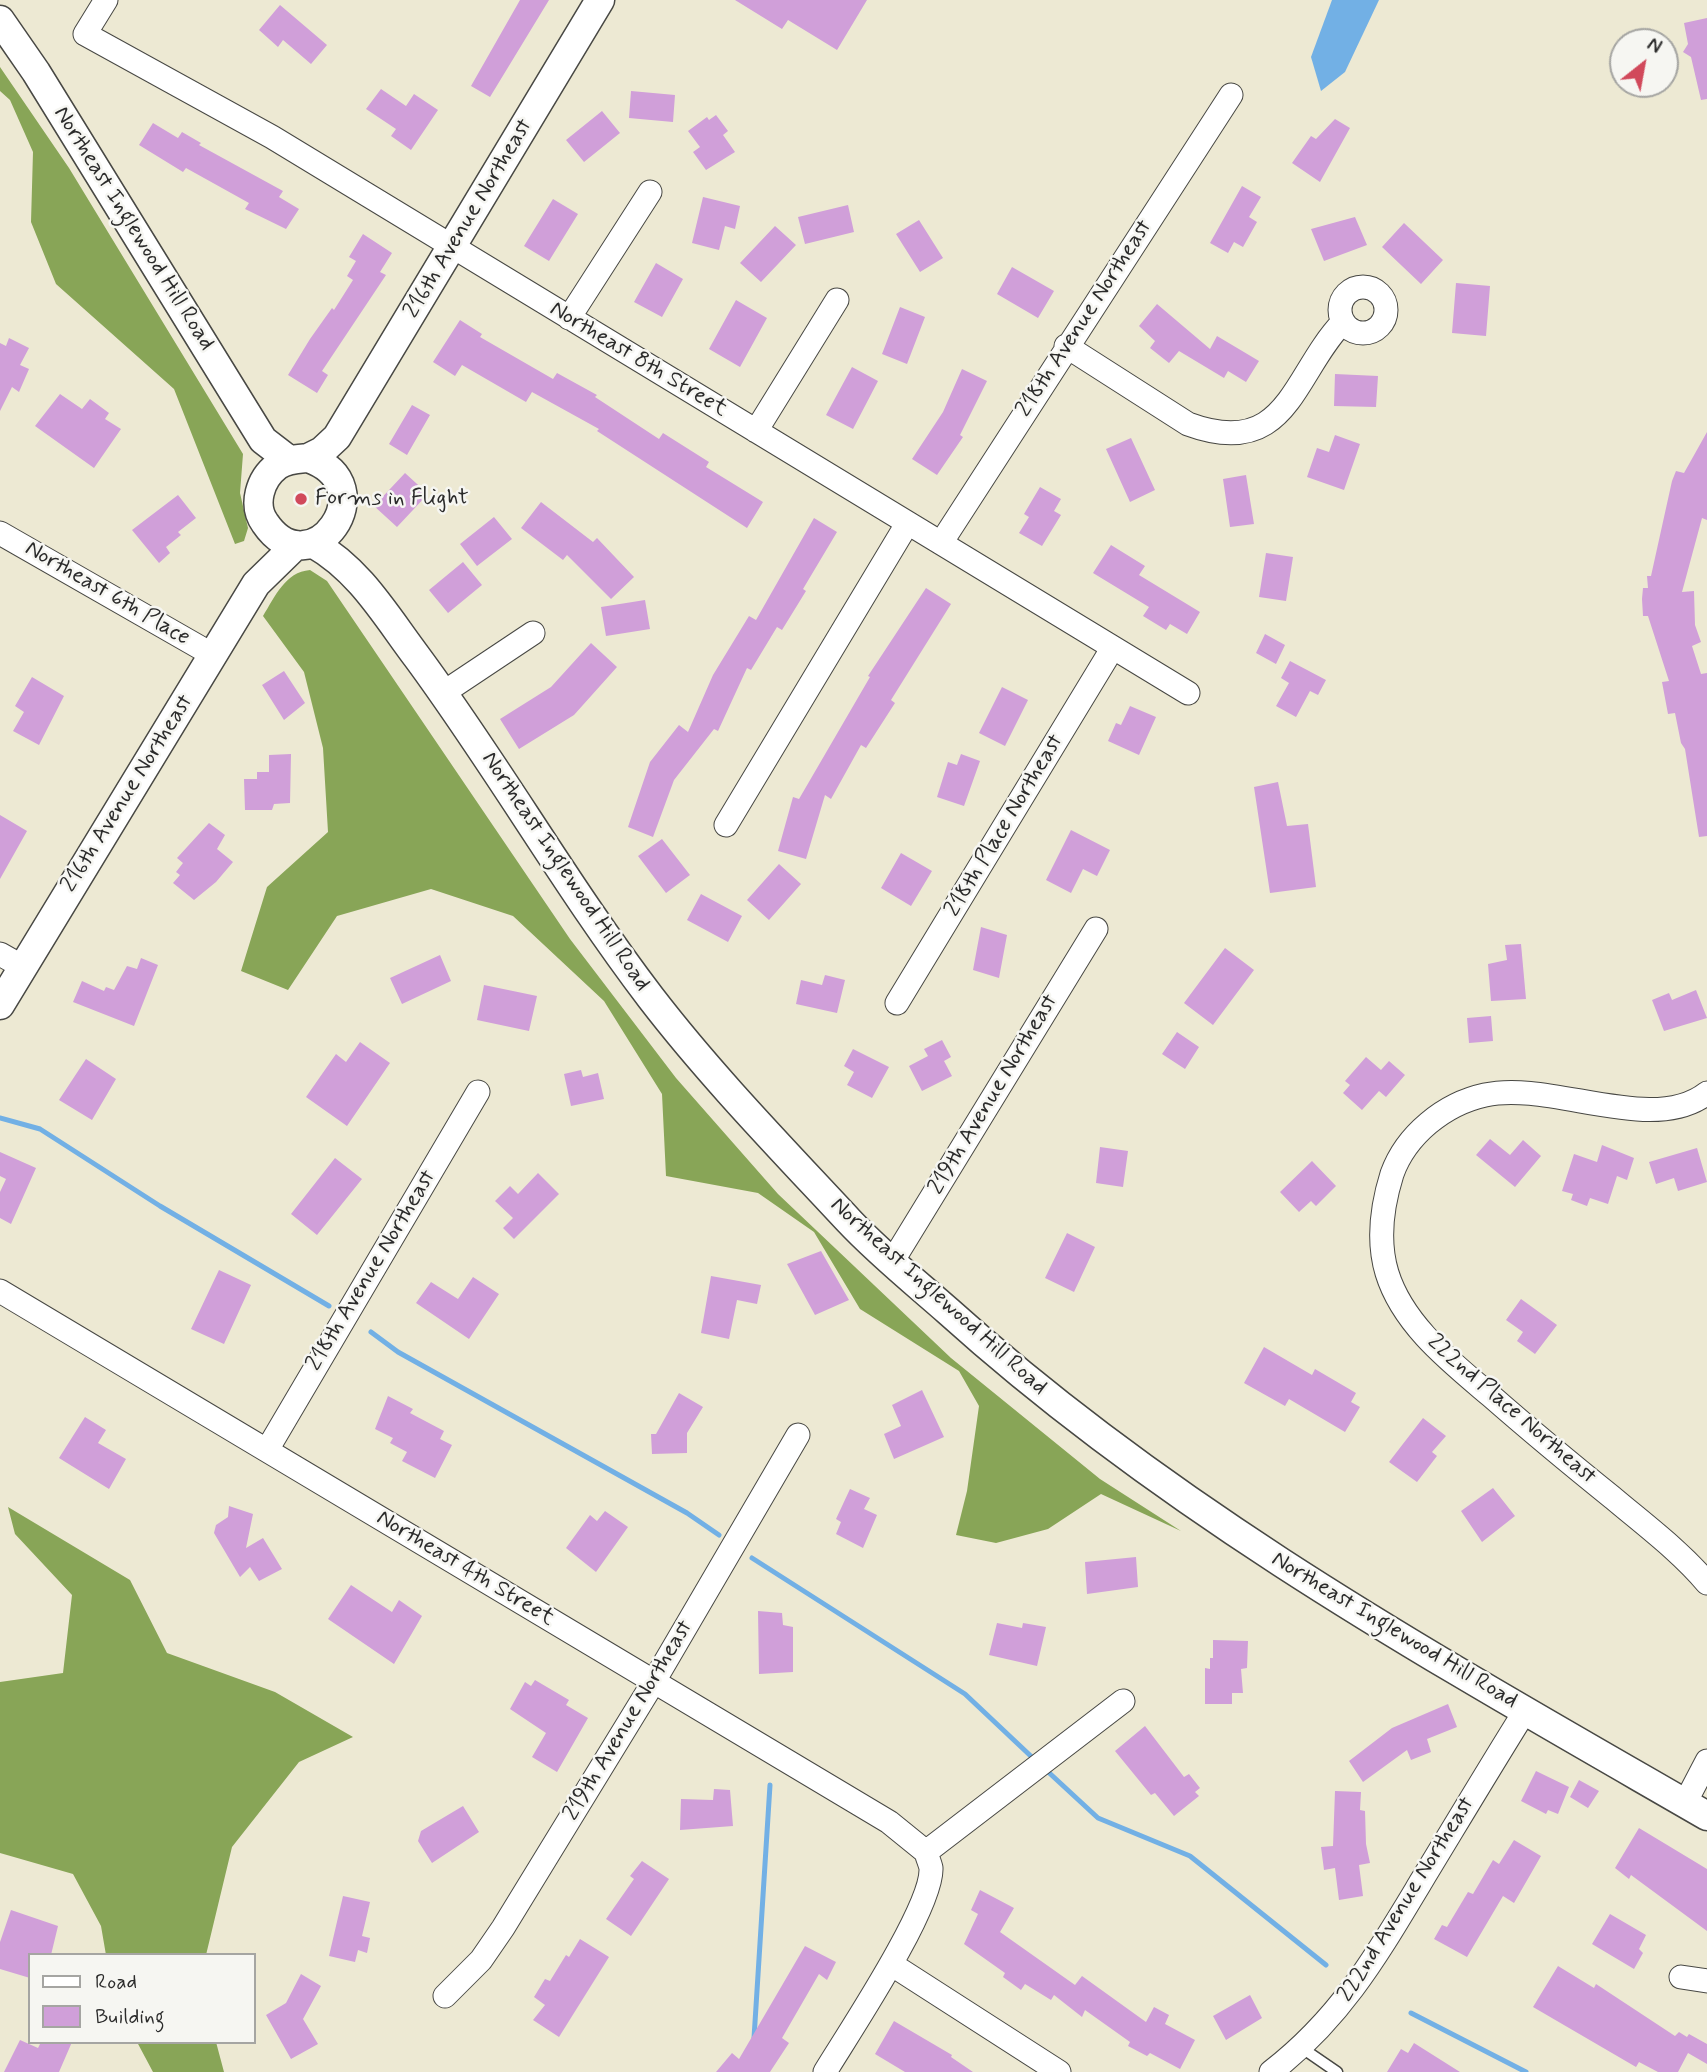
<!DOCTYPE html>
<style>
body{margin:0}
#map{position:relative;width:1707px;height:2072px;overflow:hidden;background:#ede9d3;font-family:Mynerve,sans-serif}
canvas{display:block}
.legend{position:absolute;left:28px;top:1953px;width:228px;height:91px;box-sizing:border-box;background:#f6f6f2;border:2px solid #a5a5a2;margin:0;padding:9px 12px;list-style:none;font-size:21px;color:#2b2b2b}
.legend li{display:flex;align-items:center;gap:14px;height:35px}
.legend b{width:35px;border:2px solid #a5a5a2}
.north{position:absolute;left:1609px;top:28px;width:70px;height:70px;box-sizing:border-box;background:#f6f6f2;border:2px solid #a5a5a2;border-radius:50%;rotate:31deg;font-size:19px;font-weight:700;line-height:28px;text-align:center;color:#2b2b2b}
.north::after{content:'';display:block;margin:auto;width:24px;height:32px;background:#d1495b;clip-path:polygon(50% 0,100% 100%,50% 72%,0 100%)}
</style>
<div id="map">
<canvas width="1707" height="2072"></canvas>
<ul class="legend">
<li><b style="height:9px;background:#fff"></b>Road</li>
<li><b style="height:19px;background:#d09fd9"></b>Building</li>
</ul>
<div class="north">N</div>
</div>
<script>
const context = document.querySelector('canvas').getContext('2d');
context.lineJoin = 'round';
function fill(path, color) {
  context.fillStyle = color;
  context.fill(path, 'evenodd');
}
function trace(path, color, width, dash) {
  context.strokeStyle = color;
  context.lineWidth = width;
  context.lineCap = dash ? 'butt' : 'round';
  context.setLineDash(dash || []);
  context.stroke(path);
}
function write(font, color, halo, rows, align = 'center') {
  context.font = font + ' Mynerve,sans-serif';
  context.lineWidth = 5;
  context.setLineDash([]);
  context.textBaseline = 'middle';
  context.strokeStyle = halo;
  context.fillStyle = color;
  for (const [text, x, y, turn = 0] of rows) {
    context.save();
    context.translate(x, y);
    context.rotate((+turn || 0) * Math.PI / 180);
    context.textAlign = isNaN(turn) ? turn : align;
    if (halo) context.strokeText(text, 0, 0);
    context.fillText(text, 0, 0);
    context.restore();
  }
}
fill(new Path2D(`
 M0 67 69 168 243 454 240 493 248 528 244 541 235 544 174 389 56 284 31 222 33 152 10 100 0 91Z
 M310 570 327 581 570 939 676 1078 778 1194 951 1358 1100 1479 1181 1531 1101 1494 1048 1529 996 1543 956 1535 967 1491 979 1406 959 1371 860 1309 814 1232 758 1193 666 1176 662 1094 604 1001 513 916 431 889 337 916 288 990 241 971 267 887 328 832 323 748 304 672 263 616C275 597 285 572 310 570Z
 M8 1507 130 1580 167 1653 275 1692 353 1737 299 1762 232 1847 206 1955H106L101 1926 73 1874 0 1853V1682L63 1673 72 1595 15 1534Z
 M137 2042H216L224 2072H153Z`), '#88a557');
fill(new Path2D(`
 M1332 0H1379L1345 72 1321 91 1311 57Z`), '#72b0e5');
trace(new Path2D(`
 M0 1118 40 1129 160 1206 329 1306
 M371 1332 398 1352 687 1513 719 1535
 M752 1558 965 1694 1035 1760
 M1045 1769 1098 1818 1190 1856 1326 1965
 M1411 2013 1526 2072
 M754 2038 770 1785`), '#72b0e5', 5);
fill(new Path2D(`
 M520 0H549L490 97 471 86Z
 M735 0H867L837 50 788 20 782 29Z
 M280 5 327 45 311 64 283 40 278 47 259 30Z
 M1707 18V99L1701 100 1691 57 1683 52 1688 44 1684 23Z
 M381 89 406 106 414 94 438 110 411 150 391 136 396 129 366 109Z
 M631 91 675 95 673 122 629 118Z
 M602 111 620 133 584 162 566 140Z
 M716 115 728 131 723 135 735 152 706 170 693 152 700 147 688 131 707 117 709 120Z
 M1335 119 1350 128 1320 182 1292 163 1311 136 1316 139Z
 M153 123 178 138 182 132 201 143 199 145 283 191 279 197 299 209 286 229 245 209 249 203 186 168 183 172 139 145Z
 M1242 186 1261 197 1249 217 1257 222 1243 247 1234 242 1228 253 1210 243Z
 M703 197 740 206 735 229 725 226 719 250 692 243Z
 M553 199 578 214 549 261 524 246Z
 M848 205 854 232 805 244 798 217Z
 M1355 217 1367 245 1324 261 1311 229Z
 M919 220 943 258 920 272 896 234Z
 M1404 223 1443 260 1421 284 1382 247Z
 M775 226 796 245 761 282 740 263Z
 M363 234 392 253 380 272 386 275 322 371 328 375 317 393 288 375 310 339 332 308 334 310 353 280 347 276 356 261 349 257Z
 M656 263 683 279 662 317 634 302Z
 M1012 267 1054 291 1038 318 997 294Z
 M1456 283 1490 286 1486 336 1452 333Z
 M736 300 767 318 740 367 709 349Z
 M1157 304 1210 349 1217 336 1259 361 1246 382 1228 371 1224 378 1179 351 1169 363 1150 348 1155 341 1139 326Z
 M900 307 925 317 907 364 882 354Z
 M460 320 482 334 480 337 553 379 557 373 597 395 595 397 659 439 663 433 709 462 706 467 763 502 747 528 597 431 599 429 532 392 526 402 462 365 455 376 433 362Z
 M9 338 29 348 20 365 29 369 19 392 12 387 0 411V343L6 346Z
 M852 367 878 381 853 429 826 415Z
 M962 369 987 381 960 435 963 437 937 475 912 459 943 412Z
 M1335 374 1378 376 1376 407 1334 406Z
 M60 394 82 409 90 399 109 413 105 419 121 429 94 468 35 426Z
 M412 405 430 415 407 455 389 444Z
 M1707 432V520L1702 518 1682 592 1694 591 1695 625 1701 642 1692 646 1701 674 1707 673V836L1699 837 1685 749 1681 743 1675 713 1668 714 1662 682 1669 681 1648 616H1643L1642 599 1643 588H1648L1647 576H1651L1672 481 1676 471 1684 473Z
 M1335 435 1360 444 1344 490 1307 477 1317 448 1329 452Z
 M1131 438 1155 490 1130 502 1106 449Z
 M405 473 428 494 397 527 374 506Z
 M1246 475 1254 524 1230 527 1223 479Z
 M1040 487 1061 499 1054 511 1061 515 1042 546 1019 533 1029 517 1024 514Z
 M178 495 196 518 178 532 181 535 166 547 170 553 159 563 132 530Z
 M541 502 593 542 597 538 634 577 611 599 567 555 563 560 521 528Z
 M494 517 512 539 477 566 460 544Z
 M814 518 837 532 803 589 806 591 782 630 777 627 751 670 747 668 718 731 714 729 674 780 653 837 628 827 650 762 679 725 688 732 713 675 749 616 756 620Z
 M1111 545 1145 566 1139 575 1200 612 1187 634 1170 624 1166 630 1143 616 1149 607 1093 573Z
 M1266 553 1293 557 1286 601 1259 597Z
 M463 562 482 585 448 613 429 590Z
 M926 588 951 604 891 700 895 703 866 748 861 745 831 799 825 795 806 859 778 851 793 797 799 799 870 677 868 676Z
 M645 600 650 629 606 636 601 607Z
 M1265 634 1285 645 1276 664 1256 653Z
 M591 643 617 667 574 715 519 749 500 719 551 687Z
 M1290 661 1326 680 1318 695 1310 691 1296 717 1276 706 1289 683 1281 678Z
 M284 671 305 703 284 720 262 685Z
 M32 677 64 696 39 745 13 731 24 712 15 706Z
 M1002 687 1028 700 1005 746 979 733Z
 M1130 706 1156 717 1139 755 1108 741 1116 723 1121 725Z
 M291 754 290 803 274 804 272 810H245L244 779H257V772H269V755Z
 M961 754 980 761 964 806 937 797 948 762 957 765Z
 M1278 782 1287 826 1308 824 1316 887 1270 893 1254 787Z
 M0 815 27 831 0 879Z
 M209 823 225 835 217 849 233 862 216 882 194 900 173 883 180 875 176 872 183 863 177 858Z
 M1071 830 1110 850 1097 876 1083 869 1071 893 1046 880Z
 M662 839 690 875 666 893 638 856Z
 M901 853 932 871 911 906 881 888Z
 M779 864 801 884 769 920 747 900Z
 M701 894 742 916 728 942 687 920Z
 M981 927 1007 935 999 978 973 970Z
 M1521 944 1526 999 1491 1001 1488 964 1507 960 1505 945Z
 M1225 948 1254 970 1213 1025 1184 1003Z
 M440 955 451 981 402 1004 390 978Z
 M141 958 158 965 134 1026 73 1002 82 981 104 991 106 987 114 990 127 966 137 969Z
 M825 975 845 980 837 1013 796 1004 801 980 822 985Z
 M484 985 537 996 529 1031 477 1020Z
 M1696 990 1707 1018 1664 1031 1652 1000 1669 993 1672 1000Z
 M1491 1016 1493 1041 1469 1043 1467 1018Z
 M1177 1032 1199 1047 1185 1069 1162 1054Z
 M942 1040 951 1057 944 1061 952 1076 922 1091 909 1066 928 1056 924 1049Z
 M360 1042 390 1063 347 1126 306 1097 336 1054 346 1062Z
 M853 1049 889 1067 872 1098 847 1085 854 1072 844 1066Z
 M1366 1057 1381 1070 1389 1061 1405 1075 1386 1097 1379 1091 1362 1110 1343 1093 1350 1085 1345 1081Z
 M86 1059 116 1079 92 1120 59 1100Z
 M581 1070 583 1077 598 1073 604 1099 571 1106 564 1074Z
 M1490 1139 1510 1155 1523 1140 1541 1156 1515 1187 1476 1155Z
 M1602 1145 1634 1158 1627 1180 1617 1176 1608 1204 1590 1198 1587 1206 1571 1200 1573 1194 1562 1191 1574 1154 1597 1162Z
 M1100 1147 1128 1151 1123 1187 1096 1183Z
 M1697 1148 1707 1182 1678 1191 1674 1178 1656 1184 1649 1162Z
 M0 1152 36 1168 11 1224 0 1218V1192L6 1179 0 1176Z
 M335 1158 362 1179 317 1235 291 1214Z
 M1312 1161 1336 1186 1316 1206 1311 1201 1299 1212 1280 1192Z
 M538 1173 559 1194 514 1239 503 1228 513 1218 495 1201 510 1186 518 1194Z
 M1067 1233 1095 1247 1074 1292 1045 1278Z
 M821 1251 849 1300 815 1315 787 1264Z
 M219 1270 251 1285 224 1344 191 1329Z
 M711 1276 761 1285 757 1304 737 1300 729 1339 701 1333Z
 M473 1277 499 1294 469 1339 416 1303 431 1282 458 1299Z
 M1521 1299 1557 1325 1535 1354 1517 1341 1523 1332 1506 1320Z
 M1264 1347 1312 1375 1315 1369 1356 1393 1351 1402 1360 1407 1345 1432 1289 1399 1285 1406 1244 1383Z
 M922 1390 944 1437 894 1459 884 1434 901 1426 892 1405Z
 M679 1393 703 1407 687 1433V1453L652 1454 651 1434H656Z
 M388 1396 413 1409 410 1413 444 1431 440 1439 452 1445 435 1478 402 1461 407 1452 390 1443 393 1438 375 1429Z
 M85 1417 106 1430 98 1443 126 1459 109 1489 59 1458Z
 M1423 1418 1446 1436 1432 1452 1437 1456 1417 1482 1389 1462Z
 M1493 1488 1515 1516 1482 1542 1461 1511Z
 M850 1489 870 1498 864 1509 877 1515 863 1548 836 1534 841 1522 836 1519Z
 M229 1506 253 1514 246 1548 263 1538 282 1569 259 1581 250 1567 240 1577 214 1533 216 1525 228 1517Z
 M605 1511 628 1527 596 1572 566 1548 590 1515 597 1521Z
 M1136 1557 1138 1587 1087 1594 1085 1562Z
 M351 1585 392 1612 399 1600 422 1616 394 1664 328 1619Z
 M758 1611 782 1613 783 1625 793 1627V1672L759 1674Z
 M997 1623 1022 1628 1023 1623 1046 1627 1037 1666 989 1655Z
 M1213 1640 1248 1641 1247 1668 1241 1669 1243 1693H1232V1704H1205V1668L1210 1669V1658H1213Z
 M535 1680 569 1700 566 1705 588 1718 557 1772 532 1757 546 1733 510 1709 525 1682 531 1686Z
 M1448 1704 1457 1727 1427 1739 1431 1752 1411 1760 1407 1750 1363 1782 1349 1761 1392 1728Z
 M1145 1726 1184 1777 1189 1774 1200 1788 1195 1792 1199 1796 1174 1816 1155 1793 1151 1795 1115 1751Z
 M1536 1771 1569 1787 1558 1814 1548 1810 1546 1814 1521 1801Z
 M1579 1780 1599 1791 1588 1808 1570 1797Z
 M714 1789 730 1790 733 1826 680 1830 681 1799 713 1800Z
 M1335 1791 1361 1792 1360 1810 1365 1811 1366 1844 1370 1863 1359 1865 1363 1896 1339 1900 1335 1868 1324 1870 1321 1847 1333 1846Z
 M463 1806 479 1832 432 1863 418 1841 421 1831Z
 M1639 1828 1707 1869V1931L1631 1875 1629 1879 1615 1868Z
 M1514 1840 1541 1856 1514 1903 1503 1896 1467 1957 1434 1939 1442 1925 1447 1927 1468 1892 1473 1894 1493 1860 1499 1864Z
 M642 1861 669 1879 631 1936 606 1919 634 1879 630 1876Z
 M980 1890 1014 1908 1000 1932 1075 1985 1082 1976 1146 2022 1154 2007 1169 2015 1165 2024 1195 2040 1180 2069 1150 2053 1147 2056 1128 2046 1130 2042 1085 2010 1082 2017 1054 1995 1051 2000 1025 1984 1021 1990 1003 1977 1005 1973 964 1944 978 1914 971 1910Z
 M343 1896 370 1902 362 1936 370 1938 367 1953 358 1950 355 1962 329 1956Z
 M11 1910 58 1926 51 1955H30V1978L0 1969V1942Z
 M1610 1914 1646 1935 1639 1949 1643 1953 1634 1969 1592 1944Z
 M580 1939 609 1957 559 2037 533 2020 545 2005 534 1997 545 1979 550 1981 566 1955 569 1957Z
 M805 1946 836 1962 827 1980 819 1974 782 2038 789 2043 770 2072H716L732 2053 739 2059Z
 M1558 1966 1594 1988 1596 1984 1675 2036 1679 2032 1687 2037 1689 2034 1707 2044V2064L1688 2053 1678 2072H1658L1639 2062 1636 2067 1533 2007Z
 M301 1974 321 1986 303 2019 318 2044 291 2059 266 2015 286 2003Z
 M1250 1995 1262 2018 1226 2040 1213 2016Z
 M894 2021 952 2055 951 2057 973 2072H905L875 2054Z
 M20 2040 38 2048 41 2042H72L59 2072H4Z
 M1414 2043 1460 2072H1387L1401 2049 1408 2053Z`), '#d09fd9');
const service = new Path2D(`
 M1302 2048 1337 2072`);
const minor = new Path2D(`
 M106 0 85 34 272 137 1188 693
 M1340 310a23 23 0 1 1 46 0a23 23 0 1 1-46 0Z
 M569 318 650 192
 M1066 346 1188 424C1288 461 1292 375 1343 322
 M756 431 837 300
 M0 533 213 655
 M941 543 1231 95
 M443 693 533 633
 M726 825 907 524
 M0 954 23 967
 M897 1003 1112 649
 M1707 1093C1652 1136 1551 1080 1485 1095 1444 1104 1406 1135 1392 1174 1382 1206 1377 1240 1387 1273 1403 1325 1451 1362 1491 1396 1531 1431 1572 1465 1613 1498 1645 1525 1680 1551 1707 1583
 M892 1262 1096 929
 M0 1291 889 1822 926 1852
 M267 1450 478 1092
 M1685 1803 1707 1761
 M891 1964 1059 2072
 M1681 1977 1707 1981
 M445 1996 481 1960 503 1928 653 1683 798 1435
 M825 2072C848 2034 933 1907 931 1868 930 1863 927 1857 926 1852L1123 1701
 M1271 2072C1341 2018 1377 1955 1422 1880 1456 1824 1490 1767 1525 1711`);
const tertiary = new Path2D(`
 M0 20 36 72 263 440 289 460
 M308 458 322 451 337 437 600 0
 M308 458C388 485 311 591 265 523 252 505 260 479 277 466 286 459 297 459 308 458Z
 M314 544C360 570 386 616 417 657 499 768 567 888 651 998 711 1076 781 1148 849 1221 879 1253 915 1282 948 1311 1175 1516 1444 1664 1707 1816
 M0 1005 256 584 296 545`);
trace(service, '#484844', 13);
trace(minor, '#484844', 25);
trace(tertiary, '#484844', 31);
trace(service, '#fff', 10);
trace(minor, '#fff', 23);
trace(tertiary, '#fff', 28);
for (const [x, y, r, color] of [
 [301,499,7,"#d1495b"]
]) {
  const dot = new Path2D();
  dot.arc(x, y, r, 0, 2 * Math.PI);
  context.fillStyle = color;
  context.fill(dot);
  trace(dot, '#f6f6f2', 2.5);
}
write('23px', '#2b2b2b', '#f6f6f2', [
 ["216th Avenue Northeast",469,219,-59],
 ["Northeast Inglewood Hill Road",133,229,58],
 ["218th Avenue Northeast",1085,319,-57],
 ["Northeast 8th Street",638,360,31],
 ["Northeast 6th Place",107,594,30],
 ["216th Avenue Northeast",128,794,-58],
 ["218th Place Northeast",1005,826,-59],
 ["Northeast Inglewood Hill Road",565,872,56],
 ["219th Avenue Northeast",994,1095,-59],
 ["218th Avenue Northeast",372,1271,-59],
 ["Northeast Inglewood Hill Road",938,1297,42],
 ["222nd Place Northeast",1511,1410,41],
 ["Northeast 4th Street",465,1569,31],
 ["Northeast Inglewood Hill Road",1394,1631,31],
 ["219th Avenue Northeast",629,1721,-59],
 ["222nd Avenue Northeast",1407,1900,-58]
]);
write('23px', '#2b2b2b', '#f6f6f2', [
 ["Forms in Flight",315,499]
], 'left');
</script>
